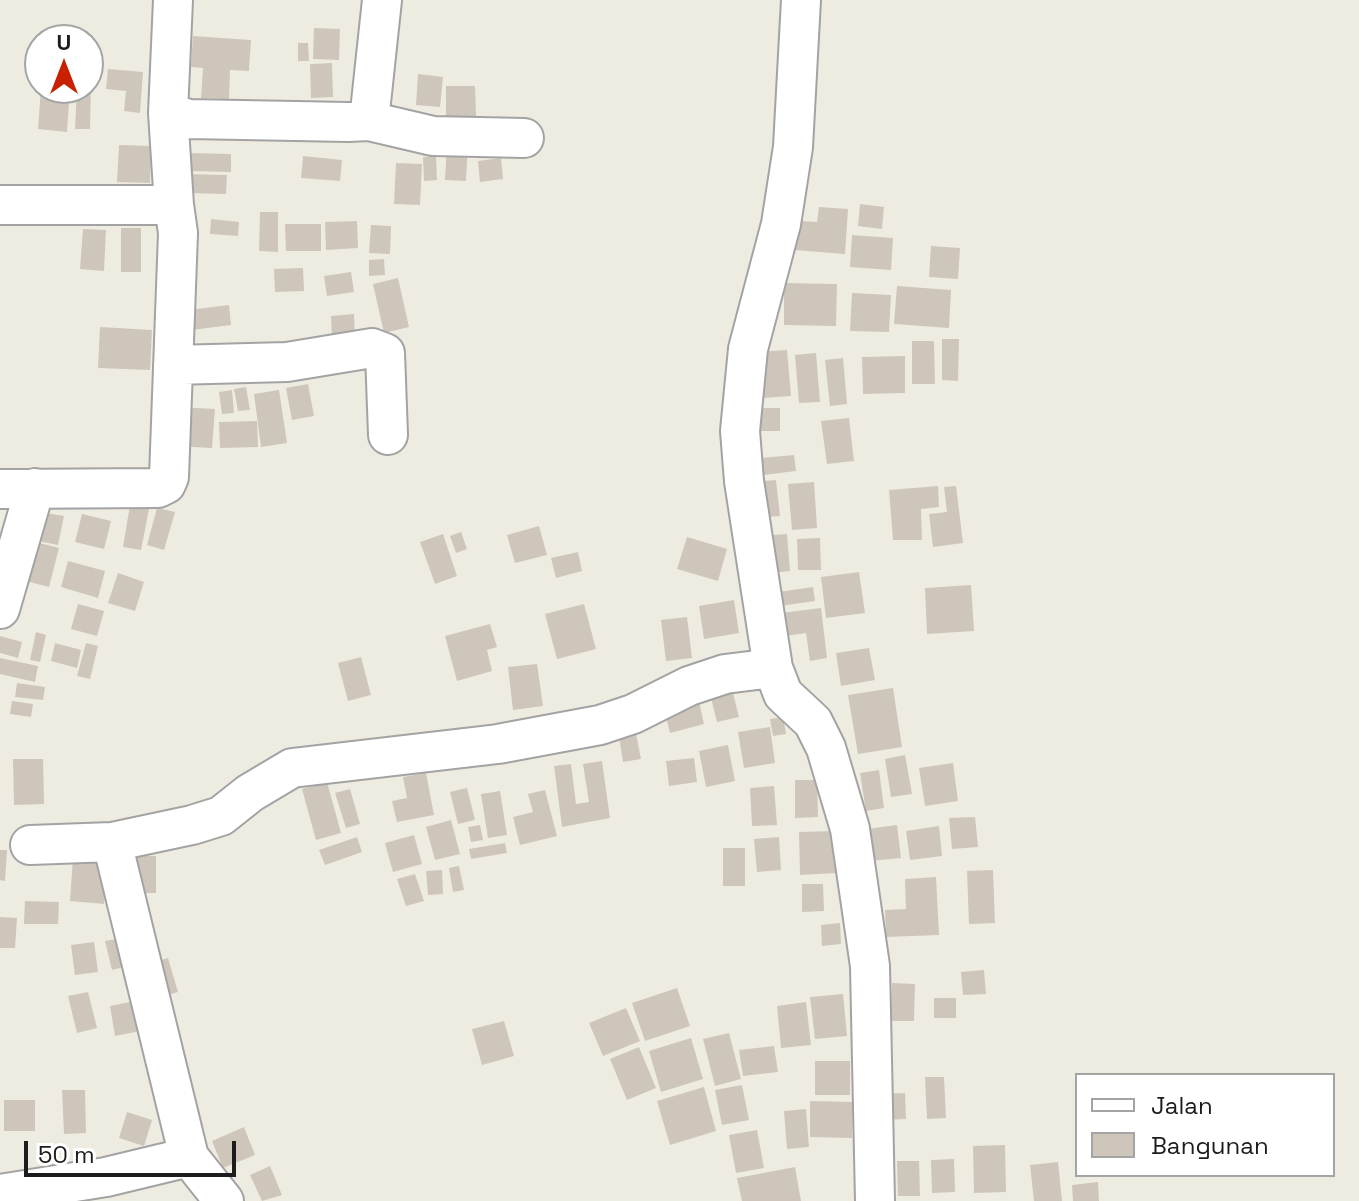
<!DOCTYPE html>
<style>
body{margin:0}
#map{position:relative;width:1359px;height:1201px;overflow:hidden;background:#eeece1;font-family:"Space Grotesk",sans-serif}
canvas{display:block}
.legend{position:absolute;left:1075px;top:1073px;width:260px;height:104px;box-sizing:border-box;background:#fff;border:2px solid #a4a4a4;margin:0;padding:10px 14px;list-style:none;font-size:24px;color:#1c1c1c}
.legend li{display:flex;align-items:center;gap:16px;height:40px}
.legend b{width:40px;border:2px solid #a4a4a4}
.north{position:absolute;left:24px;top:24px;width:80px;height:80px;box-sizing:border-box;background:#fff;border:2px solid #a4a4a4;border-radius:50%;rotate:0deg;font-size:22px;font-weight:700;line-height:32px;text-align:center;color:#1c1c1c}
.north::after{content:'';display:block;margin:auto;width:28px;height:36px;background:#c82000;clip-path:polygon(50% 0,100% 100%,50% 72%,0 100%)}
.scale{position:absolute;left:24px;top:1141px;width:212px;height:36px;box-sizing:border-box;border:4px solid #1c1c1c;border-top:0;padding-left:10px;font-size:24px;line-height:28px;white-space:nowrap;color:#1c1c1c;-webkit-text-stroke:6px #fff;paint-order:stroke}
</style>
<div id="map">
<canvas width="1359" height="1201"></canvas>
<ul class="legend">
<li><b style="height:10px;background:#fff"></b>Jalan</li>
<li><b style="height:22px;background:#cec6ba"></b>Bangunan</li>
</ul>
<div class="north">U</div>
<div class="scale">50 m</div>
</div>
<script>
const context = document.querySelector('canvas').getContext('2d');
context.lineJoin = 'round';
function fill(path, color) {
  context.fillStyle = color;
  context.fill(path, 'evenodd');
}
function trace(path, color, width, dash) {
  context.strokeStyle = color;
  context.lineWidth = width;
  context.lineCap = dash ? 'butt' : 'round';
  context.setLineDash(dash || []);
  context.stroke(path);
}
fill(new Path2D(`
 M314 28 340 29 339 60 313 59Z
 M193 36 251 40 249 71 230 70 229 99 201 98 203 68 191 67Z
 M298 43H308L309 61H298Z
 M332 63 333 97 311 98 310 64Z
 M108 69 143 72 140 113 124 111 126 91 106 89Z
 M418 74 443 77 440 107 416 105Z
 M88 82 91 83 90 129H75L77 88H88Z
 M446 86H475L476 116H446Z
 M41 88H70L67 132 38 129Z
 M447 144 468 145 466 181 445 180Z
 M119 145 151 146 150 183 117 182Z
 M186 153 231 154V172L186 171Z
 M303 156 342 160 340 181 301 178Z
 M436 156 437 180 424 181 423 157Z
 M501 158 503 179 480 182 478 161Z
 M396 163 422 164 420 205 394 204Z
 M186 174 227 175 226 194 185 193Z
 M860 204 884 207 882 229 858 226Z
 M819 207 848 209 845 254 781 249 783 220 817 222Z
 M260 212H278V252L259 251Z
 M211 219 239 222 238 236 210 234Z
 M357 221 358 248 326 250 325 222Z
 M285 224H321V251H286Z
 M371 225 391 226 390 254 369 253Z
 M121 228H141V272H121Z
 M83 229 106 230 104 271 80 269Z
 M852 235 893 238 891 270 850 267Z
 M931 246 960 248 958 279 929 277Z
 M384 259 385 275 369 276V260Z
 M303 268 304 291 275 292 274 269Z
 M351 272 354 292 327 296 324 276Z
 M398 278 409 327 384 333 373 284Z
 M784 283 837 284 836 326 784 325Z
 M897 286 951 290 949 328 894 324Z
 M852 293 891 295 889 332 850 331Z
 M229 305 231 325 184 331 181 311Z
 M354 314 355 336 332 338 331 316Z
 M100 327 152 330 150 370 98 368Z
 M942 339H959L958 381 942 380Z
 M912 341H934L935 384H912Z
 M787 350 791 396 763 398 758 352Z
 M816 353 820 402 799 403 795 355Z
 M905 356V393L863 394 862 357Z
 M843 358 847 404 830 406 825 360Z
 M308 384 314 416 292 420 286 388Z
 M246 387 250 410 238 411 234 389Z
 M232 390 234 413 222 414 219 392Z
 M279 390 287 443 261 447 254 394Z
 M176 407 215 409 212 448 174 446Z
 M744 408H780V431H744Z
 M849 418 854 461 827 464 821 421Z
 M257 421 258 447 220 448 219 422Z
 M794 455 796 471 763 475 761 458Z
 M776 480 780 516 754 518 751 482Z
 M814 482 817 528 792 530 788 484Z
 M938 486 939 507 921 509 922 540H893L889 490Z
 M956 486 963 543 933 547 929 514 947 512 944 487Z
 M130 505 149 509 141 550 123 547Z
 M157 508 175 512 164 550 147 545Z
 M33 511 64 516 58 545 28 539Z
 M82 514 111 521 104 549 75 542Z
 M539 526 547 555 515 563 507 535Z
 M461 532 467 549 456 553 450 536Z
 M443 534 457 576 435 584 420 542Z
 M787 534 790 571 763 574 759 536Z
 M687 537 727 549 718 581 677 569Z
 M820 538 821 570H798L797 539Z
 M28 540 59 548 49 587 18 579Z
 M578 552 582 571 556 578 551 558Z
 M68 561 105 571 98 598 61 587Z
 M859 572 865 613 826 618 821 577Z
 M118 573 144 582 135 611 108 603Z
 M971 585 974 631 927 634 925 588Z
 M813 587 815 601 773 607 771 593Z
 M734 600 739 633 704 639 699 606Z
 M78 604 104 611 97 636 71 629Z
 M584 604 596 649 557 659 545 614Z
 M821 608 827 658 810 661 806 633 785 636 781 613Z
 M687 617 692 658 666 661 661 620Z
 M490 624 497 647 487 650 492 671 457 681 445 636Z
 M36 632 46 635 40 662 30 660Z
 M0 636 22 642 18 658 0 653Z
 M55 643 81 650 77 668 51 661Z
 M86 643 98 646 90 679 77 676Z
 M869 648 875 680 841 686 836 653Z
 M361 657 371 695 348 701 338 663Z
 M0 658 38 666 35 682 0 674Z
 M537 664 543 706 513 710 508 667Z
 M17 683 45 687 43 700 15 697Z
 M731 685 739 717 717 722 709 690Z
 M893 688 902 747 858 754 848 695Z
 M698 697 704 724 670 733 663 705Z
 M12 701 33 704 31 717 10 714Z
 M783 717 786 734 773 736 770 719Z
 M770 727 775 763 744 768 738 732Z
 M636 734 641 759 623 762 619 737Z
 M728 745 735 781 706 787 699 751Z
 M905 755 912 794 891 797 885 759Z
 M694 758 697 782 669 786 666 761Z
 M13 759H43L44 804 14 805Z
 M602 761 610 818 562 827 554 766 571 764 576 804 589 802 583 764Z
 M953 763 958 801 925 806 919 768Z
 M879 770 884 808 866 811 860 773Z
 M426 773 434 815 397 822 392 801 407 798 403 777Z
 M795 780H817L818 817 795 818Z
 M327 782 341 833 316 840 302 789Z
 M774 786 777 825 752 826 750 788Z
 M467 788 475 820 458 824 450 792Z
 M350 789 360 824 346 828 335 793Z
 M545 790 557 836 520 845 513 817 533 812 528 794Z
 M500 791 507 835 488 838 481 794Z
 M975 817 978 847 952 849 949 818Z
 M451 820 460 854 435 860 426 827Z
 M480 825 483 840 471 842 468 827Z
 M897 825 901 858 870 861 867 829Z
 M939 826 942 856 910 860 906 831Z
 M835 831 837 873 800 875 799 832Z
 M414 835 422 864 393 872 385 843Z
 M357 837 362 852 325 865 319 850Z
 M779 837 781 870 757 872 754 839Z
 M505 843 507 853 471 859 469 849Z
 M723 848H745V886H723Z
 M0 850H7L5 881 0 880Z
 M135 856H156V893H135Z
 M73 857 107 860 104 904 70 901Z
 M459 866 464 890 453 892 449 868Z
 M442 870 443 894 428 895 426 871Z
 M993 870 995 923 969 924 967 871Z
 M415 874 424 901 406 906 397 879Z
 M936 877 939 935 886 937 885 910 906 909 905 879Z
 M802 884H823L824 911 802 912Z
 M25 901 59 902 58 924H24Z
 M0 917 17 918 15 948H0Z
 M840 923 841 944 822 946 821 925Z
 M117 939 124 967 112 970 105 941Z
 M94 942 98 972 75 975 71 945Z
 M168 958 178 992 155 999 144 965Z
 M984 970 986 994 963 995 961 972Z
 M892 983 915 984 914 1021H891Z
 M677 988 690 1026 645 1041 632 1003Z
 M88 992 97 1028 77 1033 68 996Z
 M843 994 847 1036 815 1039 810 997Z
 M934 998H956V1018H934Z
 M135 1001 140 1031 115 1036 110 1006Z
 M806 1002 811 1045 781 1048 777 1006Z
 M626 1008 640 1041 603 1056 589 1023Z
 M504 1021 514 1056 482 1065 472 1029Z
 M729 1033 741 1079 715 1086 703 1039Z
 M691 1038 703 1079 661 1092 649 1051Z
 M774 1046 778 1072 743 1076 739 1050Z
 M639 1047 656 1088 627 1100 610 1059Z
 M815 1061H850V1095H815Z
 M925 1077H944L946 1118 927 1119Z
 M742 1085 749 1120 722 1125 715 1090Z
 M704 1087 716 1131 670 1145 657 1101Z
 M62 1090H85L86 1133 64 1134Z
 M905 1093 906 1119 883 1120 881 1094Z
 M4 1100H35V1131H4Z
 M810 1101 853 1102 852 1138 810 1137Z
 M806 1109 809 1147 787 1149 784 1111Z
 M127 1112 152 1120 144 1146 119 1138Z
 M244 1127 255 1155 223 1168 212 1141Z
 M757 1130 764 1168 736 1173 729 1135Z
 M1005 1145 1006 1192 974 1193 973 1146Z
 M954 1159 955 1192 932 1193 931 1160Z
 M897 1161H919L920 1196H898Z
 M1058 1162 1062 1201H1034L1030 1165Z
 M270 1166 282 1195 262 1201 250 1175Z
 M795 1167 801 1201H742L737 1178Z
 M1098 1182 1099 1201H1073L1072 1185Z`), '#cec6ba');
const minor = new Path2D(`
 M173 0 168 113 189 119 348 122 369 121 382 0
 M801 0 793 147 781 224 748 349 740 431 744 481 773 668 783 694 813 722 826 748 850 829 870 966 875 1201
 M168 113 174 205
 M369 121 433 136 524 138
 M0 205H174L178 233 169 477 166 484 158 488 0 489
 M173 365 287 362 372 348 385 353 388 435
 M0 609 35 488
 M112 842 189 1157
 M30 845 112 842 192 825 221 816 250 793 292 768 498 744 600 725 633 714 689 686 725 674 773 668
 M0 1194 106 1177 189 1157 224 1201`);
trace(minor, '#a3a3a3', 42);
trace(minor, '#fff', 38);
</script>
